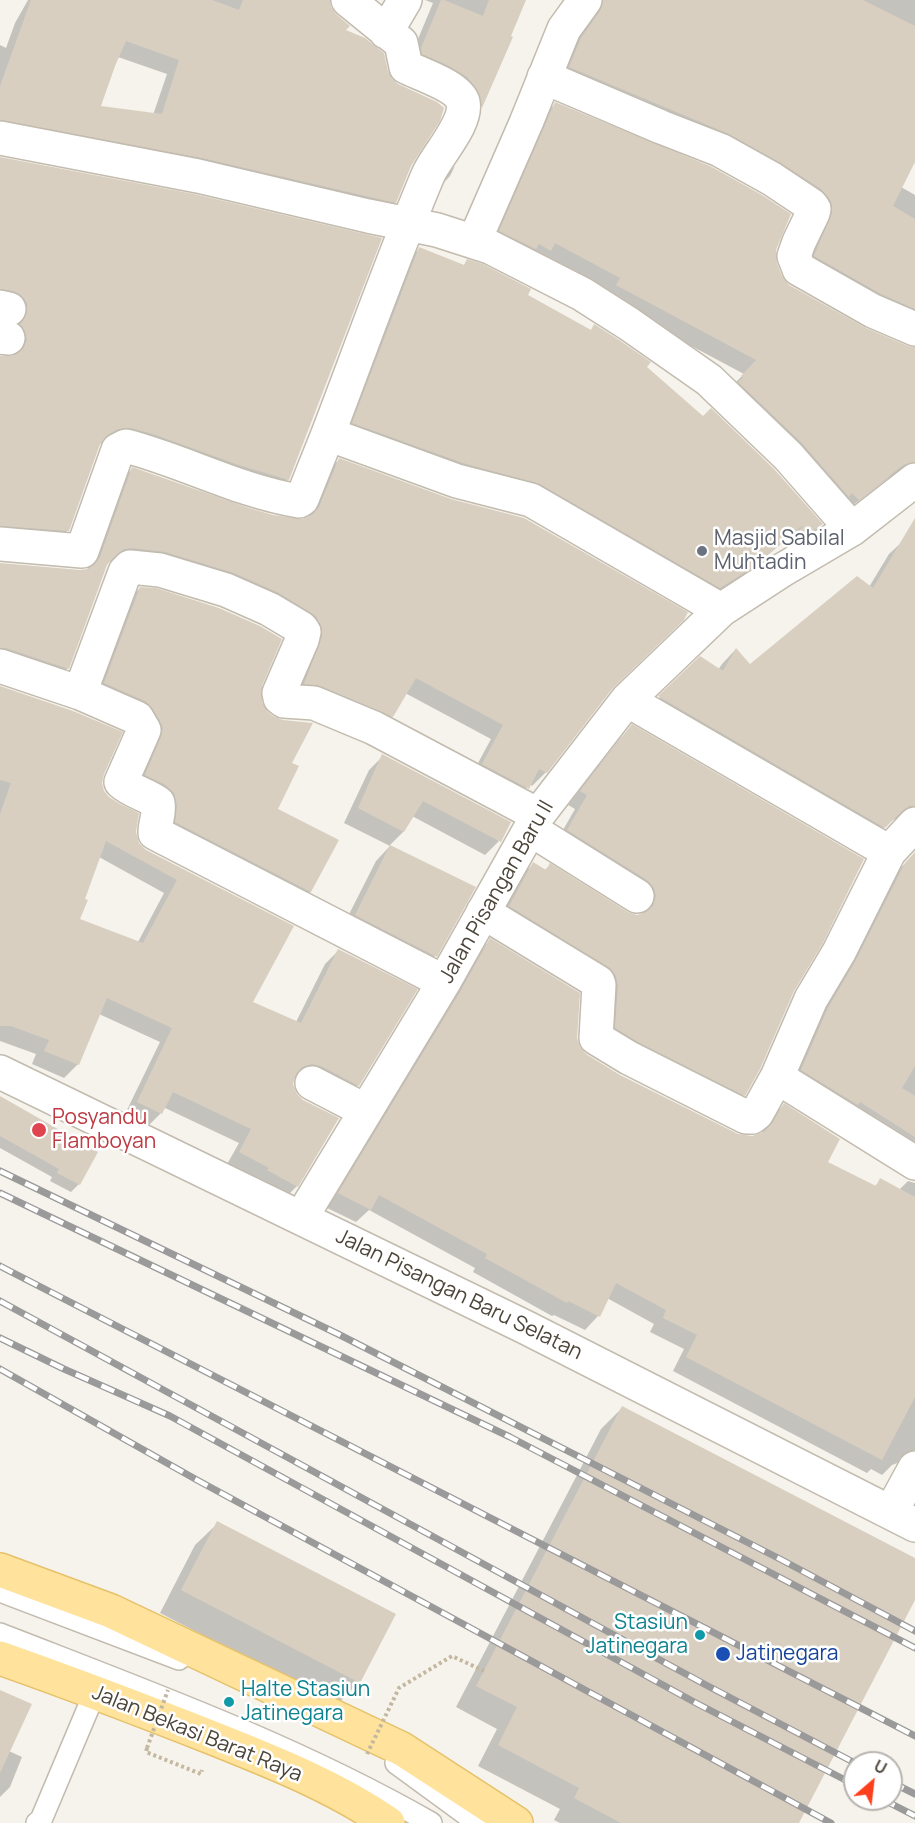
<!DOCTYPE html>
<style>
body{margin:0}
#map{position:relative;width:915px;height:1823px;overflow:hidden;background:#f6f3ec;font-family:Manrope,sans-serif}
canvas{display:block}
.north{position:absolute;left:843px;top:1751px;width:60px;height:60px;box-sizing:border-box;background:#fff;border:2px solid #b7b4b0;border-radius:50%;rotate:28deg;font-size:16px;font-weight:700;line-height:24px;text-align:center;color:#4b4439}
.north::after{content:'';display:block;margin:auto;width:21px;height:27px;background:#fc3f1d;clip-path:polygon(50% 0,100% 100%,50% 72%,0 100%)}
</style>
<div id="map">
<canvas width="915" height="1823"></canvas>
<div class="north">U</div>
</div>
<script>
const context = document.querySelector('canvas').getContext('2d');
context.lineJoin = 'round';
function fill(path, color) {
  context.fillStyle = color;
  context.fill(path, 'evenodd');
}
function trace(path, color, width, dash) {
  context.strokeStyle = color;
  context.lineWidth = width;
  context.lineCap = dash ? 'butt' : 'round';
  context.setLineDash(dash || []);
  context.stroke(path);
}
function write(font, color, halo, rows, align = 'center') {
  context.font = font + ' Manrope,sans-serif';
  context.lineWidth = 5;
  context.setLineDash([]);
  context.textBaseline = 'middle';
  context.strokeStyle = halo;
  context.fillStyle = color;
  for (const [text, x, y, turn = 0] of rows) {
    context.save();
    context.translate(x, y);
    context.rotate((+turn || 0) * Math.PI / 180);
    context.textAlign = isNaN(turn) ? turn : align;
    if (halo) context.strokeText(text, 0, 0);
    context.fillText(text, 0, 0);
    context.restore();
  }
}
fill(new Path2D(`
 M28 0H328L329 7 343 31 410 166 395 202 381 215 0 135V45L6 48 15 23ZM118 57 167 74 153 115 99 108Z
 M425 0H524L509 37 511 38 481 107 468 120 408 63 433 3Z
 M584 0H915V159L901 187 915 195V330L802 270 819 219 556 81 567 53 587 26 591 17Z
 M555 104 775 250V263L780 277 789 286 863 329 915 349V481L897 475 888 478 844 512 728 390 744 374 603 299 487 245 542 117Z
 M0 159 288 479 275 493 117 441 104 442 98 445 68 530 54 544 0 539V357L14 356 12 345 0 304Z
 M455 166 450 176 435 192 444 177Z
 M419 249 463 266 468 261 590 331 595 326 645 367 821 524 807 538 784 552 793 534 734 583 706 601 526 497 339 437 405 263Z
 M339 460 609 690 546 772 532 786 530 784 514 801 470 778 491 739 405 693 392 716 378 730 291 697 309 642 117 561 109 562 106 564 67 669 54 682 0 664V564L80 571 87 570 119 483 132 469 272 516 303 521 307 519 325 473Z
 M915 530V825L905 819H895L888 823 871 841 646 711 700 658 718 670 722 664 735 650 750 666 869 587 889 554Z
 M140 588 260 685V702L290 763 276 810 337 841 310 892 296 906 162 837 132 789 148 752 91 697 126 603Z
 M0 687 102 774 101 783 103 791 135 833 137 842 145 850 292 926 251 1003 296 1022 325 964 339 950 358 1085 344 1099 297 1077 293 1078 292 1085 295 1094 303 1101 337 1119 297 1186 283 1200 226 1166 239 1143 163 1107 161 1113 147 1127 124 1116 160 1042 99 1014 78 1064 64 1078 32 1064 36 1054 0 1041ZM99 857 164 893 138 942 78 920 83 900Z
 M632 726 793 991 744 1095 731 1108 603 1041 605 1000 496 919 520 877 533 864 545 870 550 865 627 914 637 916 642 915 643 910 555 844 575 809 568 805 619 740Z
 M383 756 499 841 485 855 412 816 403 832 389 846 474 887 435 956 421 971 341 930 376 861 390 846 344 823 369 770Z
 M915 853V1159L788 1084 814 1023 891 878Z
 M490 940 576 1037 578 1047 585 1055 620 1076 737 1135 753 1137 761 1134 770 1119 784 1105 826 1163 874 1187 881 1180 899 1190 908 1181 915 1183V1469L900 1462 892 1465 882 1475 871 1469 867 1473 673 1371 684 1349 650 1332 654 1324 607 1298 598 1316 585 1330 554 1315 552 1316 473 1272 475 1268 369 1210 356 1222 325 1207 477 954Z
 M0 1097 96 1153 79 1184 71 1192 50 1181 52 1177 0 1148Z
 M622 1408 915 1560V1597L798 1823H560L554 1820 560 1809 478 1766 497 1729 456 1707 601 1429Z
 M218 1523 359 1682 337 1705 160 1613 195 1545Z
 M0 1692 9 1751 22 1757 10 1787 0 1797Z`), '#0003');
fill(new Path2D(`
 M31 0H212L239 10 243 0H330L331 7 336 14 350 26 346 30 365 38 384 53 388 71 392 79 398 84 437 102 444 108 440 121 411 166 396 203 202 158 0 120V86ZM126 41 179 60 162 114 101 106 115 66Z
 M441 0H444L483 16 489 0H526L511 36 513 37 482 108 479 93 467 77 447 65 422 54 421 48Z
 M603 0H863L915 26V162L893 206 915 219V309L881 294 814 256 832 213V205L829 198 821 189 781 163 729 134 569 67 581 38 600 11Z
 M555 102 712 167 762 195 791 214 776 250 777 263 782 276 789 285 866 328 908 346 915 347V462L903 465 859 500 852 493 849 497 801 442 738 382 743 378 741 376 756 360 616 285 620 278 555 243 551 251 539 244 536 249 499 231Z
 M0 157 194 194 382 238 289 480 239 465 153 434 131 428 118 429 109 434 100 444 69 531 0 526V356L15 355 23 349 27 340 25 331 20 324 23 321 27 312V303L21 295 13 291 0 289Z
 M419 247 464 265 467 259 483 264 531 289 528 295 591 330 594 324 619 340 651 362 647 367 703 416 711 408 774 469 823 524 794 541 803 525 750 569 720 588 540 484 463 463 352 423Z
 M339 458 451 499 524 518 688 612 684 620 612 689 547 773 539 769 529 789 482 764 503 725 416 678 393 717 321 686 304 684 322 637V628L316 616 279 593 234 573 165 552 132 548 124 549 112 559 107 565 69 669 6 648H0V563L80 570 88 569 95 564 100 557 132 467 249 508 273 515 302 519 312 515 319 507Z
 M915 518V806H909L902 811 885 828 658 696 700 656 723 671 736 648 750 664 857 576 873 588Z
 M140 587 156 588 219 608 260 626 282 639 262 686V702L268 712 273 716 283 720 313 723 292 763 299 766 278 809 339 840 311 892 175 822 177 805 174 793 164 784 145 775 161 737 163 728 160 721 153 709 145 701 104 683Z
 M0 686 73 711 123 732 104 774 102 783 104 791 109 797 120 804 139 813 136 832 139 843 146 850 294 926 253 1002 301 1023 338 949 418 989 359 1086 321 1066 312 1064 302 1067 296 1074 293 1084 297 1094 303 1100 339 1118 298 1187 267 1170 269 1168 239 1152 251 1129 173 1092 162 1114 137 1102 172 1028 107 998 79 1065 44 1051 49 1040 11 1026H0V814L11 783 0 780ZM106 841 177 880 143 943 80 919 88 900 85 899Z
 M632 724 864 859 823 943 794 991 760 1069 745 1096 638 1042 615 1028 618 986 616 976 608 967 509 906 533 862 546 870 550 863 628 912 637 915 646 912 653 906 656 896 654 888 647 880 567 830 587 795 580 791Z
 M382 754 511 822 501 842 423 801 404 832 358 808Z
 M390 845 476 887 437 957 355 915Z
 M915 852V1066L902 1088 915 1096V1137L860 1102 858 1105 801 1070 828 1008 856 960 905 863Z
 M490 938 580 993 577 1038 580 1047 586 1054 620 1075 738 1134 752 1136 764 1132 773 1122 784 1103 840 1139 828 1162 876 1186 880 1178 915 1197V1397L882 1460 686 1357 697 1335 663 1318 666 1310 616 1283 600 1317 568 1301 567 1303 485 1258 487 1254 379 1195 371 1210 338 1193 460 992Z
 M0 1096 98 1152 80 1185 57 1173 59 1169 0 1136Z
 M622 1406 915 1558V1600L799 1823H621L574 1798 579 1788 498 1745 517 1707 476 1686Z
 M217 1521 396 1614 360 1683 181 1590Z
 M0 1690 32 1704 0 1773Z`), '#d8cfc1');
const service = new Path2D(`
 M0 1591 179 1659
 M0 1634C146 1691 295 1745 431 1823
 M396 1763 478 1823
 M37 1823 41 1820 95 1692`);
const minor = new Path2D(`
 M348 0 401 43 406 67C420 74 458 86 463 102 468 123 436 156 428 175 392 260 361 348 328 434L457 481 531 500 721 610
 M386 32 405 0
 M544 77 661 127 720 150 772 179 811 205 814 209 813 213 799 242 794 256 799 269 873 311 915 329
 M0 138 198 176 368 216 437 230 490 247 582 294 629 324 709 380 788 456 852 529
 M474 242 526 123 564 29 585 0
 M0 307 9 309
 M0 337 8 338
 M0 544 82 551 118 450 126 446C184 461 238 491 299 501L302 499 328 434
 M0 666 80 693 137 718 144 730 121 782C132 792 146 794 158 803 160 814 155 822 155 833L444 982
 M80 693 125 572 130 567 160 570 226 590 269 609 301 628 304 632 302 640 279 693 280 698 284 701 314 703 374 728 538 815
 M627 700 889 852 915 824
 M530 829 637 896
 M889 852 839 952 811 999 777 1077 915 1163
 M483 912 598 982 599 985 596 1038 629 1058 746 1117H752L757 1113 777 1077
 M0 1072 525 1327 915 1525
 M312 1083 366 1111
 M301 1218 444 982 538 815 627 700 721 610 784 569 852 529 915 480
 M891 1512 915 1468`);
const primary = new Path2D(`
 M0 1570 111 1611 402 1749 516 1823
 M0 1658C71 1683 142 1710 213 1738 273 1762 334 1786 388 1823`);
trace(service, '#c2bbae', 24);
trace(minor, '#c2bbae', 36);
trace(primary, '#e6c16a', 36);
trace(new Path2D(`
 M147 1748 146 1752 201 1774 202 1770`), '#c4b79f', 4, [3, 3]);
trace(service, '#fff', 21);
trace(minor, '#fff', 33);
trace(primary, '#ffe39c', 33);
const rail = new Path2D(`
 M0 1171 338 1334 780 1559 915 1631
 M0 1193 510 1437 915 1648
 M0 1266 915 1736
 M0 1301 706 1685 855 1763
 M0 1338 64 1369 170 1416 696 1703 855 1785
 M0 1369 197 1480 831 1823
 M891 1782 915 1794
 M882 1799 915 1816`);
trace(rail, '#9a9a9a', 7);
trace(rail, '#fff', 4.5, [14]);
trace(new Path2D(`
 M147 1748 168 1690
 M367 1754 399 1688 452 1656 484 1671`), '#c4b79f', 4, [3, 3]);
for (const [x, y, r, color] of [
 [702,551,6,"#6b7280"],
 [39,1130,8,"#e0444e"],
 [700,1635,6,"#0f9aa8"],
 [723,1654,8,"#1a4fb4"],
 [229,1702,6,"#0f9aa8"]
]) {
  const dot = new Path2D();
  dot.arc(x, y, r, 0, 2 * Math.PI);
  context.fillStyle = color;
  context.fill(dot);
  trace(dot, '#fff', 2);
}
write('21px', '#5b616d', '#fff', [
 ["Masjid Sabilal",714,539],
 ["Muhtadin",714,563]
], 'left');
write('21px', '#4b4439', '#fff', [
 ["Jalan Pisangan Baru II",497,892,-60],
 ["Jalan Pisangan Baru Selatan",459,1295,26],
 ["Jalan Bekasi Barat Raya",197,1734,22]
]);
write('21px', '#be3a42', '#fff', [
 ["Posyandu",52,1118],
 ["Flamboyan",52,1142]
], 'left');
write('21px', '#0d838f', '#fff', [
 ["Stasiun",688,1623],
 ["Jatinegara",688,1647],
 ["Halte Stasiun",241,1690,"left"],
 ["Jatinegara",241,1714,"left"]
], 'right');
write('21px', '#164399', '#fff', [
 ["Jatinegara",736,1654]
], 'left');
</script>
